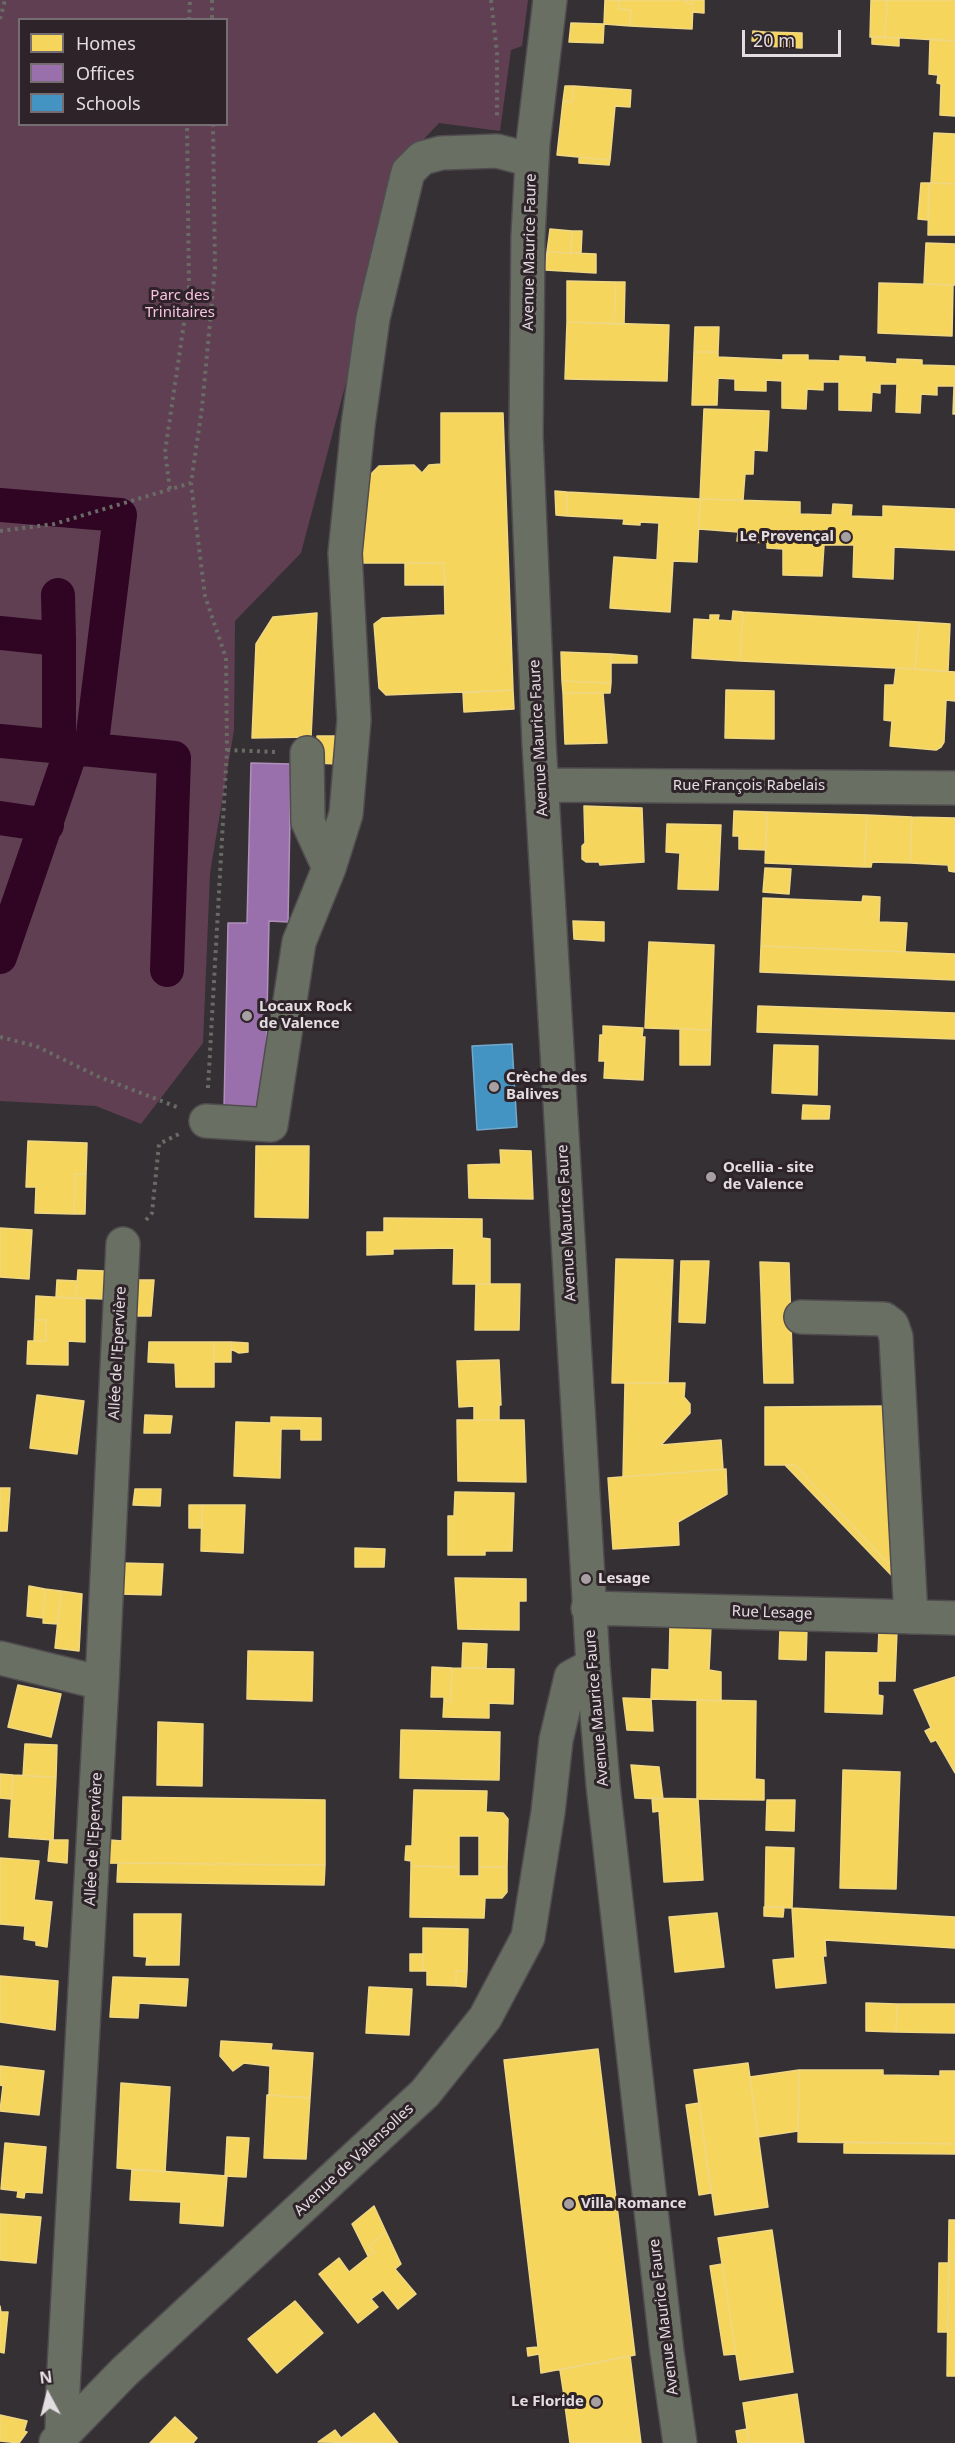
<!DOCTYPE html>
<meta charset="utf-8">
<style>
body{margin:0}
#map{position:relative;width:955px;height:2443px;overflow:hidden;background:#353033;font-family:"Noto Sans",sans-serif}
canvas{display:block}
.legend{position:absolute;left:18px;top:18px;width:210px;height:108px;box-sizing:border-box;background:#2e2329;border:2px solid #766d72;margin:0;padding:8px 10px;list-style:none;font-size:18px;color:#e3dce0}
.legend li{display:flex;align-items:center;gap:12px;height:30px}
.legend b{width:30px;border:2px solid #766d72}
.north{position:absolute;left:18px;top:2365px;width:60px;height:60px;-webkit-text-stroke:4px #2e2329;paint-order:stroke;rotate:353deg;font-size:16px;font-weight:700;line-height:24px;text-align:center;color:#e3dce0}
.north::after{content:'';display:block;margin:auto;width:21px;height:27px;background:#e3dce0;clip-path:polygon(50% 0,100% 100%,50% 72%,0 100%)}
.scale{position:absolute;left:742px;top:30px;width:99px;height:27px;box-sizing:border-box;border:3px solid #e3dce0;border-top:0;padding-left:8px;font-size:18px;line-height:21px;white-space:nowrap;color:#e3dce0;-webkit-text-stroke:4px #2e2329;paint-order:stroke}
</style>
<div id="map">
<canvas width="955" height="2443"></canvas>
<ul class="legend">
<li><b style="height:16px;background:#f6d55c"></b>Homes</li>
<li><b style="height:16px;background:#9970ab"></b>Offices</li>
<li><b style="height:16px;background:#4393c3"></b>Schools</li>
</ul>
<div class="north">N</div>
<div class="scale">20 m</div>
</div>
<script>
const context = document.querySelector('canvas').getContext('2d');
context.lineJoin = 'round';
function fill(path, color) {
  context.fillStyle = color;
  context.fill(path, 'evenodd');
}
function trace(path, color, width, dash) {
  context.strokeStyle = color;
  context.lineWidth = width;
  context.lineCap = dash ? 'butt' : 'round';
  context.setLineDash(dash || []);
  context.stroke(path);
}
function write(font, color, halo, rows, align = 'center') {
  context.font = font + ' "Noto Sans",sans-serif';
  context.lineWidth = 6;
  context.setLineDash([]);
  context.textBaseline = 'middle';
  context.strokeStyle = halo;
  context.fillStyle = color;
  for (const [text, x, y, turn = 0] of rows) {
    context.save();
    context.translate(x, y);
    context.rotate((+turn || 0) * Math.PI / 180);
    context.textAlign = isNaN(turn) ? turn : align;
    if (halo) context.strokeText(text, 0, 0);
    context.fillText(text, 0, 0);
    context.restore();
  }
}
fill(new Path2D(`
 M0 0H528L522 46 511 50 500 131 439 123 405 159 301 553 235 621 234 730 210 873 203 1043 141 1124 96 1106 0 1101ZM20 20H226V124H20Z`), '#613f53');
const homes = new Path2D(`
 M605 0H619V9L631 10 630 26 604 24Z
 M619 0H687L686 3 693 4 692 29 630 26 631 10 619 9Z
 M687 0H704V13L693 12V4L686 3Z
 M871 0H887L885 37H870Z
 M887 0H955V41L885 37Z
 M571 23 604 24 603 43 569 42Z
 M753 31 765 32 764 41H752Z
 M765 32 802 33V48L764 46Z
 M872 37 899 38V46L872 44Z
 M930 39 955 41V116L940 115 941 84 937 83 938 75 929 74Z
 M565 86H574L572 102 563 101Z
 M574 86 631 90 630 107 615 106 610 160 557 155 563 101 572 102Z
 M934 133 955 134V184L931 183Z
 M579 157 610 160 609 165 579 163Z
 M921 183H929L928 220 918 219Z
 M929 183 955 184V235H928Z
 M550 229 572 231 571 253 547 252Z
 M572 231H582L581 253H571Z
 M926 243 955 244V285L924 284Z
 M547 252 596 254V273L545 270Z
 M567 281 616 282 614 324 567 322Z
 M616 282H625L624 324H614Z
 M879 283 953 285 952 336 878 333Z
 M567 322 669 325 667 381 565 379Z
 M695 327H719L718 352H694Z
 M694 352H718V357L783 360V355H808V360L840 361V356L865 357V362L897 364V359L922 360V365L955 366V414H953L954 386H937V395L921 394 920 413 896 412 897 384H880V393L872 392 871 411 839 410V382H823V390L807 389 806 409 782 408V381L766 380V391L735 390V379L718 378 717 405H692Z
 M704 409 769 411 767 451 754 450 753 474H745L743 500 700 499Z
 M441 413H503L513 690 386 695 379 688 374 624 382 618 445 615 444 563H358L352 556 370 475 379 466 414 465 422 473 429 465 441 464Z
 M555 491 567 492V516L556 515Z
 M567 492 700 499 697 562 673 561 670 612 610 608 614 557 657 560 659 523 640 522V525L623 524 624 519 567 516Z
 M700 499 800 502V514L832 515 833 504 852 505 851 516 883 517V506L955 509V550L894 547 893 579 853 577 854 545H824L822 576 783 575V549L767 548V543L737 541 738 532 699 529Z
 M405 563H444L445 585H405Z
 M733 611 743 612 740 661 692 658 694 619 710 620V615H719L718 620 732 621Z
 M743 612 919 622 915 669 740 661Z
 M317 613 311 737 252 738 256 644 273 617Z
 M919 622 950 624 948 671 915 669Z
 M561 652 611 654V683L562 681Z
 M611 654 637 656V663H611Z
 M896 668 955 672V701L946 700 944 742 941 747 936 750 890 746 892 721 884 720 885 685H894Z
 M562 681 611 683 610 693H563Z
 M513 690 514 709 464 712 463 693Z
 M726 690 774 691V739L725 738Z
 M563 693H603L607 743 565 744Z
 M317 736H338L337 764 316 763Z
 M584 806 642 808 644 862 600 865 599 862H586L582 859V846L585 843Z
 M734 811 767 812 766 850 739 849V836H733Z
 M767 812 867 815 864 867 765 863Z
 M867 815 912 817 910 863 872 862 871 867H864Z
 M912 817 955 818V872L949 871 948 865 910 863Z
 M667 824 721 825 718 890 678 889 680 853 666 852Z
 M765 868 791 869 789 894 763 892Z
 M863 896 880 897 879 922 907 923 905 952 761 946 763 898 862 902Z
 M573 921 604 922V941L574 939Z
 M649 942 714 945 711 1030 645 1028Z
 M761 946 955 954V980L760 972Z
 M758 1006 955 1013V1039L757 1032Z
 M603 1026 643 1028 642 1037H645L643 1080 604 1078 605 1061H599L600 1035H603Z
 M680 1029 711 1030 710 1065H680Z
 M774 1045 818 1046 817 1095 772 1093Z
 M803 1105 830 1106 829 1119H802Z
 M28 1141 87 1143 86 1174H75L74 1214 35 1213 36 1187H26Z
 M256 1146H309L308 1218 255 1217Z
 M500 1150 531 1151 533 1199 469 1198 468 1165 501 1164Z
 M75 1174H86L85 1214H74Z
 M384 1218 482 1219V1238L490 1239V1284H453L454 1248 393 1249V1254L367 1255V1232H384Z
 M0 1228 32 1230 29 1279 0 1277Z
 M616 1259 673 1260 668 1383H612Z
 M681 1261H709L705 1323 679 1322Z
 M760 1262 789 1263 793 1383H764Z
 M78 1270 105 1271 103 1299 76 1298Z
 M57 1280 77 1281 76 1298 56 1297Z
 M137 1280H154L151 1316H135Z
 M476 1284H520L519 1330H475Z
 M36 1296 85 1299V1342L68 1341V1365L27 1364 28 1341H46V1320H35Z
 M35 1320H46V1341H34Z
 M149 1342H214V1387H176L175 1363 148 1362Z
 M214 1342H231V1362H214Z
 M231 1342 248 1343V1352L239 1353 231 1349Z
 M499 1360 501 1405H499V1420H474V1406L459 1407 457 1361Z
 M625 1383H685L684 1397 690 1404V1413L661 1445 721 1440 723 1469 623 1477Z
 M37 1395 84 1401 77 1454 30 1448Z
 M886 1406V1462H894L896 1563H888L795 1465H765V1407Z
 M145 1415 172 1416 170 1433H144Z
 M271 1417 321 1418V1440H301V1429H281L280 1478 234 1476 236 1422 271 1423Z
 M457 1420H524L526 1482 458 1481Z
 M785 1465H795L888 1563H896V1580Z
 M726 1469 727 1494 678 1522 679 1545 613 1549 608 1478Z
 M0 1488H10L7 1531H0Z
 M135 1489H161L160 1506 133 1505Z
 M455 1492 514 1493 512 1551H485V1555H448V1516H454Z
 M189 1505H202V1528H189Z
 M202 1505H245L243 1553 201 1551Z
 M355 1548 385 1549 384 1567H355Z
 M121 1563 163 1564 161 1595 119 1594Z
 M455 1578 526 1579V1601H519V1630L458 1629Z
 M29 1586 45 1589 43 1618 27 1616Z
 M45 1589 61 1591 58 1624 43 1623Z
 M61 1591 82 1594 79 1651 55 1648Z
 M670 1625 711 1626 709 1670 721 1672V1701L651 1699 652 1669 669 1670Z
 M780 1628H807L806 1660 779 1659Z
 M879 1630 897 1631 895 1681H878V1695L883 1696 882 1714 825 1712 826 1652 878 1653Z
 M463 1643 487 1644 486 1668H462Z
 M248 1651 313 1652 312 1701 247 1699Z
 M432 1667 452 1668 451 1701H444V1697H431Z
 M452 1668 514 1669 513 1704 489 1703V1718L443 1717 444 1701H451Z
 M955 1677V1773L936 1740 931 1742 925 1731 931 1728 914 1690Z
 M18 1685 61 1694 51 1737 8 1727Z
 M623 1698 651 1699 653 1731 627 1730Z
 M697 1700 756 1701 755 1779 764 1780V1800L697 1799Z
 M158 1722 203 1724 202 1786 157 1785Z
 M401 1730 500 1732 499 1780 400 1778Z
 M25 1744 57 1745 56 1777 23 1776Z
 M631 1765 659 1767 663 1799 635 1798Z
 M843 1770 900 1772 896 1889 840 1888Z
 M0 1774 13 1775 11 1799 0 1798Z
 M13 1775 56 1777 53 1840 9 1837Z
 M414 1790 487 1791 486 1812 503 1813 508 1819 507 1867H479V1836H459V1867L411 1866V1861L405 1860 406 1846H412Z
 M123 1797 325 1800V1865L106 1863V1854H110V1840L122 1841Z
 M652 1798 698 1799 703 1880 664 1882 659 1811 653 1812Z
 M767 1800H795L794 1831 766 1830Z
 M50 1840H68L67 1863 48 1861Z
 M766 1847 794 1848 792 1908 765 1907Z
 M0 1858 39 1861 34 1900 52 1902 47 1947 36 1945V1941L24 1939 25 1926 0 1924Z
 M118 1863 325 1865 324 1885 117 1882Z
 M411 1866 459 1867V1876H479V1867H507V1892L502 1898H485L484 1918 410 1917Z
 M764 1907H784L783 1917 764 1916Z
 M792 1908 955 1917V1948L825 1940 826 1956H823L826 1983 776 1988 773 1960 795 1958Z
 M717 1913 724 1967 675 1972 669 1917Z
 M134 1914H181L179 1965H146L147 1957 134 1956Z
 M423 1928 468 1929 467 1971H456V1986L427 1985V1971H423Z
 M410 1954H423V1971H410Z
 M456 1971H467L466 1987 456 1986Z
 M0 1976 58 1981 55 2030 0 2022Z
 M113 1977 188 1979 186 2006 139 2003 138 2018 110 2017Z
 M369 1987 412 1989 409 2035 366 2033Z
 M866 2003 897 2004 896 2032 866 2031Z
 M897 2004H955V2033L896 2032Z
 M221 2041 272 2044 271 2050 313 2053 310 2098 269 2095 270 2066 244 2063 233 2071 220 2056Z
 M598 2049 635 2355 541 2373 539 2354 528 2356 527 2348 538 2347 504 2060Z
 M748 2063 768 2207 715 2215 694 2070Z
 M0 2066 44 2071 39 2115 0 2111 3 2086 0 2085Z
 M799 2070H883V2075L940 2076V2071H955V2144L798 2142Z
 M799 2070 798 2131 758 2137 750 2077Z
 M121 2083 170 2087 165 2172 117 2168Z
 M267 2095 310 2098 306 2159 264 2158Z
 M699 2103 711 2193 699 2195 686 2105Z
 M227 2137 249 2138 246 2177 225 2176Z
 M844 2142 955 2144V2154L844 2153Z
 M5 2143 46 2147 42 2193 25 2192 24 2198 17 2197 18 2191 1 2189Z
 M132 2169 227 2176 223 2226 180 2223 181 2202 130 2200Z
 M374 2206 386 2232 369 2246 374 2252 368 2256 352 2224Z
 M0 2214 41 2217 36 2263 0 2260Z
 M949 2220H955V2376H947Z
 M772 2230 793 2372 740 2380 718 2238Z
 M386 2232 401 2264 395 2269 416 2294 398 2309 383 2290 371 2299 378 2307 358 2323 319 2274 339 2258 349 2272 374 2252 369 2246Z
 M939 2263H949L948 2332H938Z
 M722 2264 736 2354 724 2355 710 2266Z
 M295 2301 323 2333 277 2373 248 2339Z
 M0 2306 1 2312H8L4 2353 0 2352Z
 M630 2356 641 2443H570L565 2406 557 2407 556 2397 564 2396 560 2370Z
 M797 2394 804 2443H749L743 2403Z
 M374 2413 398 2443 318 2442 335 2430 341 2438Z
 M0 2415 27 2421 24 2431 27 2432 19 2443 0 2441Z
 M175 2417 197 2438 193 2443H150Z
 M747 2429 749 2443H738L736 2431Z`);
fill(homes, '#f6d55c');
trace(homes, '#f0d784', 1.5);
const offices = new Path2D(`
 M251 763 291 764 288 922 269 921 265 1109 224 1108 228 923H247Z`);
fill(offices, '#9970ab');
trace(offices, '#af90bb', 1.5);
const schools = new Path2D(`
 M512 1044 517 1127 477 1130 472 1046Z`);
fill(schools, '#4393c3');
trace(schools, '#73a9cc', 1.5);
trace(new Path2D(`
 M0 505 120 515 91 750
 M58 595 59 639
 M0 633 59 639V747
 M0 741 174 758 167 970
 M0 818 47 825
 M0 957 72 748`), '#300423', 34);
const minor = new Path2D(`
 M550 0 533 143 528 237 526 435 539 743 593 1665 603 1785 667 2352 680 2443
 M307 753 308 822 329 868
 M542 785 955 788
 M206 1121 271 1125 299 942 329 868 346 814 354 720 345 553 358 425 373 318 408 172 422 158 441 153 497 151 532 160
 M801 1317 884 1319 892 1325 896 1337 911 1617
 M588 1608 955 1618
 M0 1658 102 1683
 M62 2433 63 2388 102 1683 123 1244
 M56 2442 124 2372 425 2093 485 2018 528 1937 548 1812 556 1740 571 1677 593 1665`);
trace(minor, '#504c4f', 36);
trace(new Path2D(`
 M212 0V20
 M491 0 497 53V119
 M0 19 5 0
 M189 20 190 0
 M170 489 165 452 189 289 187 124
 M0 531 54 524 191 483
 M227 750 276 752
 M0 1037 36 1046 97 1076 177 1107
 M208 1088 227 750 226 658 205 596 191 483 202 408 215 268 213 124
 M146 1220 152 1213 159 1144 179 1134`), '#696b65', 4, [3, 4.5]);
trace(minor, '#697063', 33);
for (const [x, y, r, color] of [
 [846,537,6,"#a6a0a3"],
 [247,1016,6,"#a6a0a3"],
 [494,1087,6,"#a6a0a3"],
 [711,1177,6,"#a6a0a3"],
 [586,1579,6,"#a6a0a3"],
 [569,2204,6,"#a6a0a3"],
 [596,2402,6,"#a6a0a3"]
]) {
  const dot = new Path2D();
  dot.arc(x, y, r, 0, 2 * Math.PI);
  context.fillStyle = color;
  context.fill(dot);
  trace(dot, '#2e2329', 2);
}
write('15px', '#e3dce0', '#2e2329', [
 ["Avenue Maurice Faure",530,252,-89],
 ["Avenue Maurice Faure",539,738,-93],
 ["Rue François Rabelais",749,786],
 ["Avenue Maurice Faure",567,1223,-93],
 ["Allée de l'Epervière",118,1353,-87],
 ["Rue Lesage",772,1613,2],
 ["Avenue Maurice Faure",597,1708,-95],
 ["Allée de l'Epervière",94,1839,-87],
 ["Avenue de Valensolles",354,2160,-43],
 ["Avenue Maurice Faure",664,2317,-97]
]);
write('15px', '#f8c2e0', '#2e2329', [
 ["Parc des",180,296],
 ["Trinitaires",180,313]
]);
write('bold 15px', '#e3dce0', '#2e2329', [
 ["Le Provençal",834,537,"right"],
 ["Locaux Rock",259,1007],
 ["de Valence",259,1024],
 ["Crèche des",506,1078],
 ["Balives",506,1095],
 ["Ocellia - site",723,1168],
 ["de Valence",723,1185],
 ["Lesage",598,1579],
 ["Villa Romance",581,2204],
 ["Le Floride",584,2402,"right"]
], 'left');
</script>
